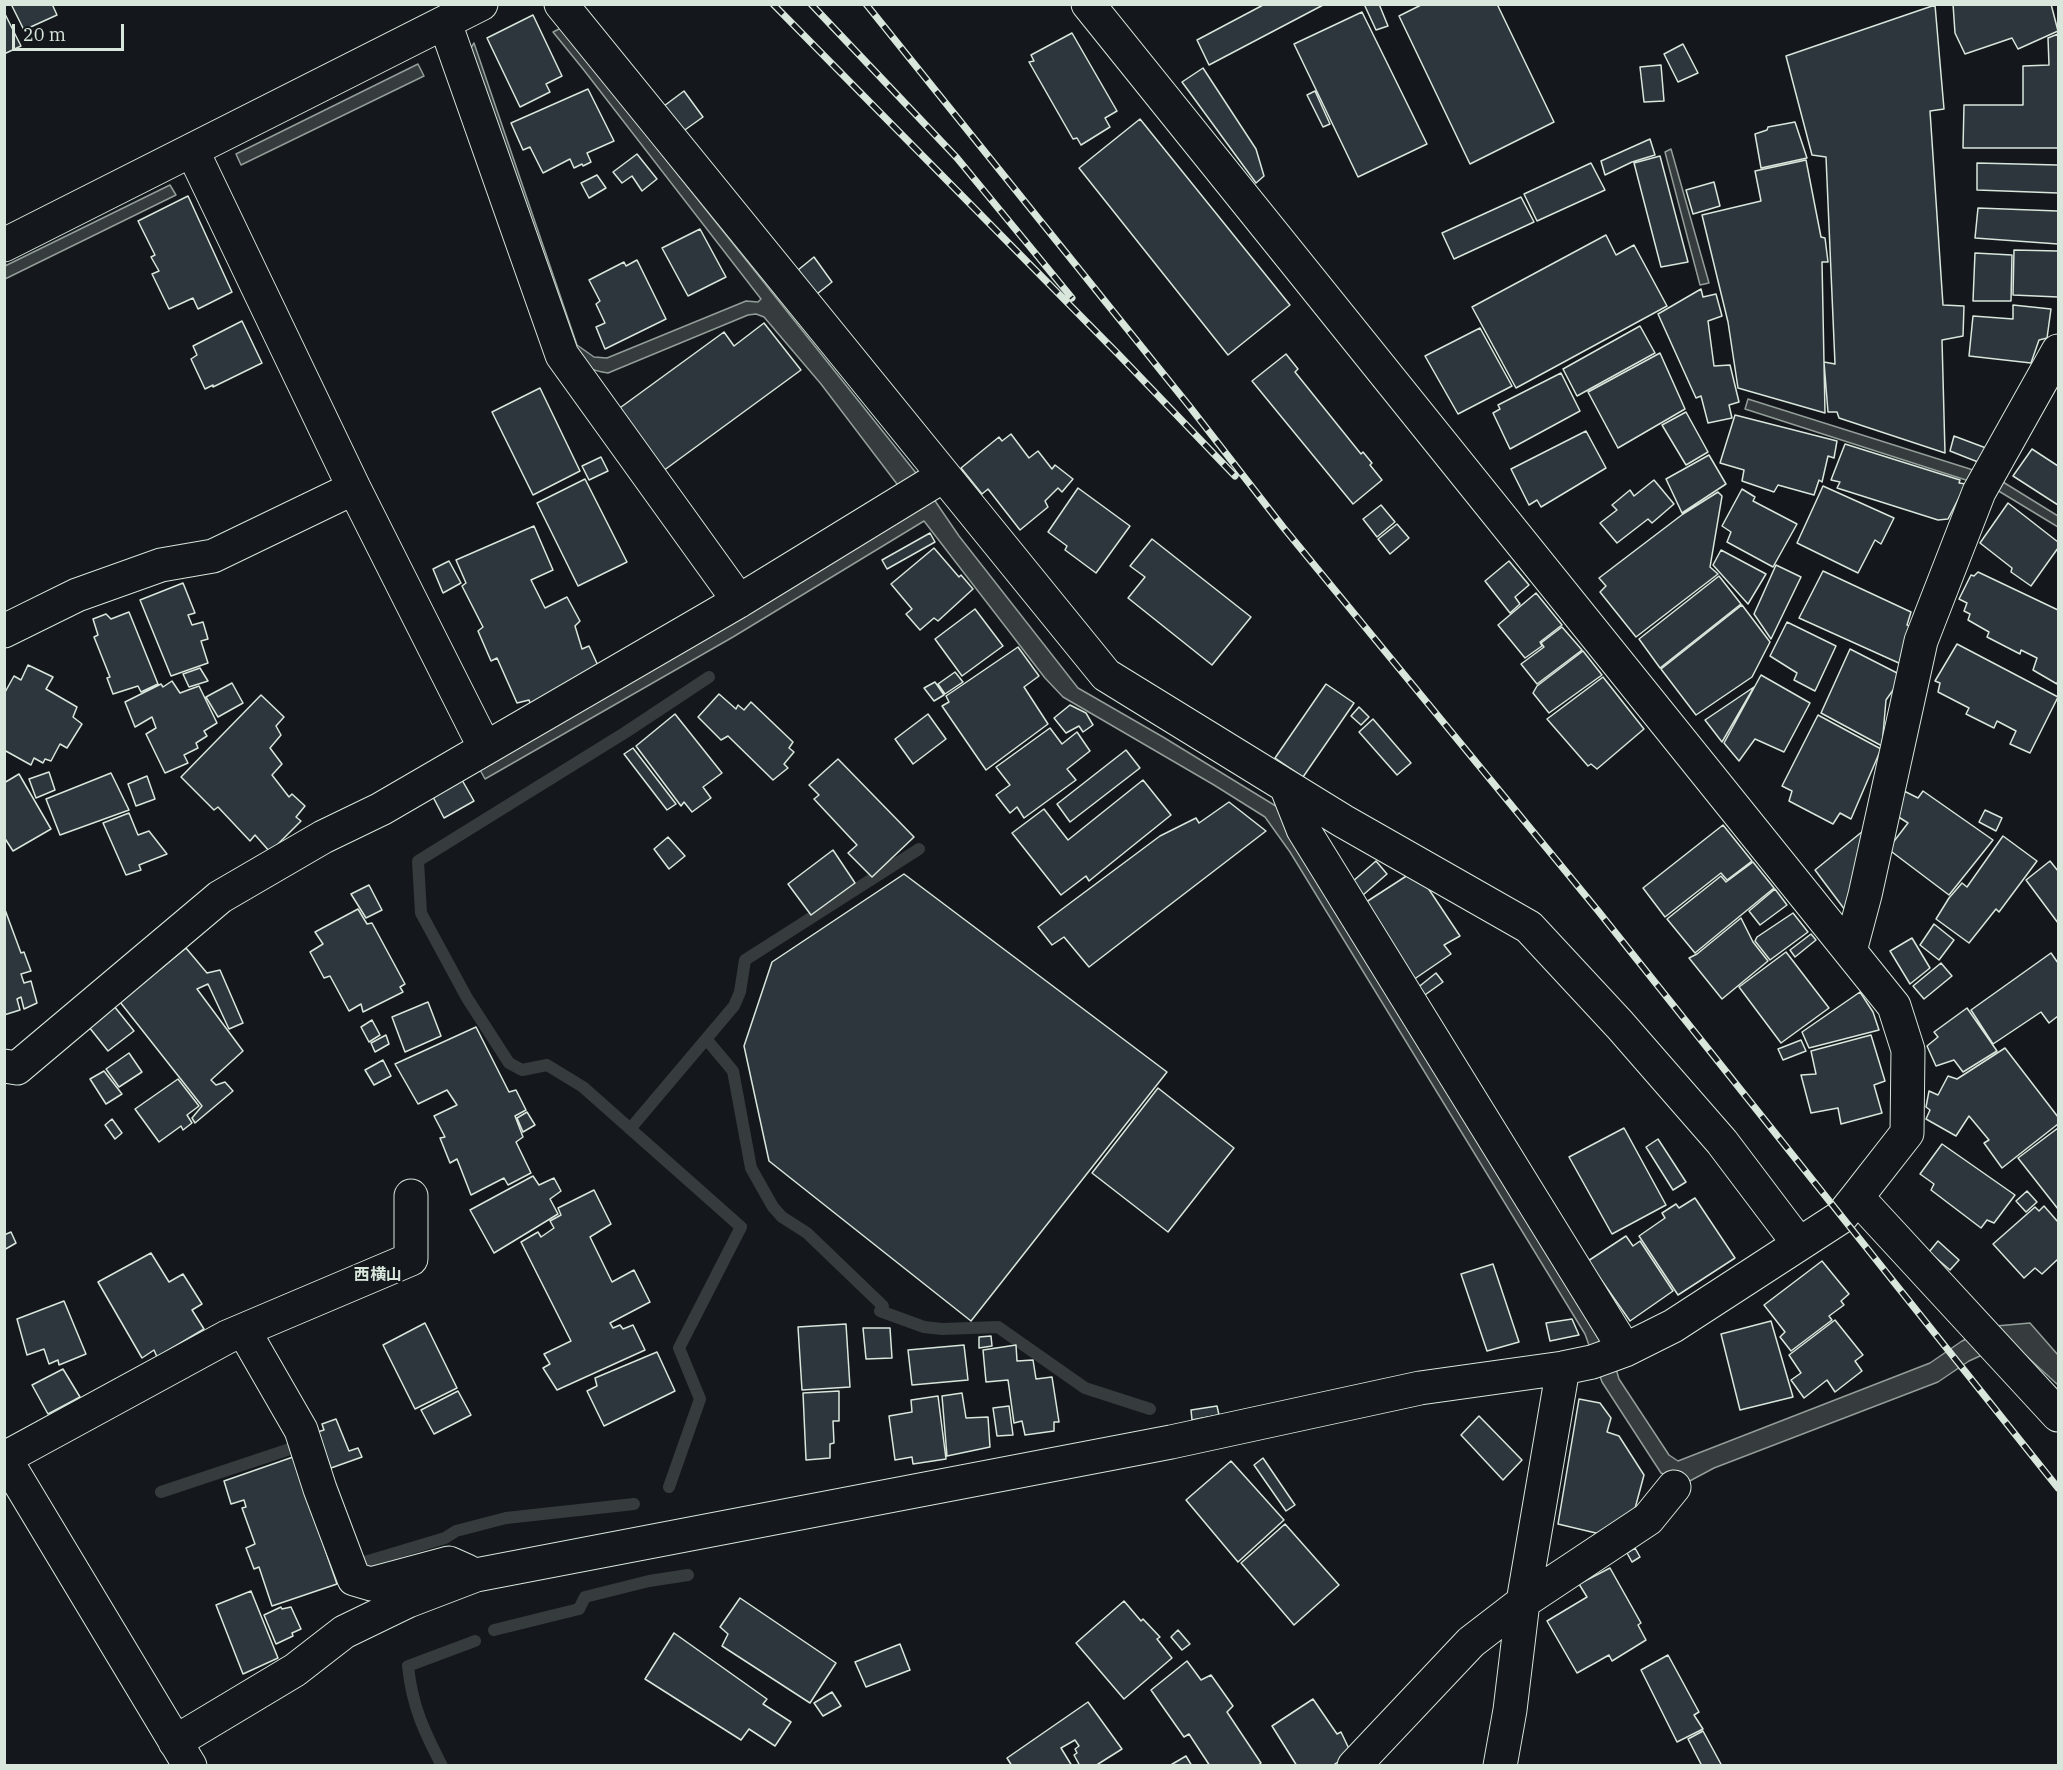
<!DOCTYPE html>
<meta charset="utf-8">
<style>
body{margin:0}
#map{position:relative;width:2063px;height:1770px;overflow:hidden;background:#14181c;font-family:"IBM Plex Serif",serif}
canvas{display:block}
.frame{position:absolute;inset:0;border:6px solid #d8e6dc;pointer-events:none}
.scale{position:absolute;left:12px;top:24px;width:112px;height:27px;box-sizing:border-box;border:3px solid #d8e6dc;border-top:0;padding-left:8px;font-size:18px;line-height:21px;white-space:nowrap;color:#d8e6dc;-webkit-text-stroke:4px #14181c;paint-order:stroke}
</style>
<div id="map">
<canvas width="2063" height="1770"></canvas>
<div class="frame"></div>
<div class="scale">20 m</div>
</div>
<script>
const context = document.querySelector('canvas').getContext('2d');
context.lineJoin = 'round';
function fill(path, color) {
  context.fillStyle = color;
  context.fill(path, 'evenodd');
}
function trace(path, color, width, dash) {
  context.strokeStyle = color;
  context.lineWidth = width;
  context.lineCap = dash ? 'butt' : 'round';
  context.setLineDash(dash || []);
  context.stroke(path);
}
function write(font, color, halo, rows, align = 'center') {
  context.font = font + ' "IBM Plex Serif","Noto Sans JP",serif';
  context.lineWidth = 4.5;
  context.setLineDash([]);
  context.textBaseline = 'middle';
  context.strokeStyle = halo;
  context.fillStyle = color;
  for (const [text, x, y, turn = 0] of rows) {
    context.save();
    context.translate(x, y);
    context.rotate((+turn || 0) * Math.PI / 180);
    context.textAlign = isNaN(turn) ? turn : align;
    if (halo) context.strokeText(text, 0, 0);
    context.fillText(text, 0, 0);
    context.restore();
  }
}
const water = new Path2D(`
 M561 28 916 473 959 536 1078 688 1163 737 1279 808 1605 1331 1619 1379 1669 1455 1678 1461 1930 1363 1962 1341 1996 1326 2030 1323 2058 1355V1385L2011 1342 1969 1361 1938 1382 1714 1468 1686 1483 1661 1473 1602 1382 1585 1334 1290 852 1265 817 1214 785 1063 697 1045 678 924 521 733 637 485 779 479 768 914 512 897 484 821 384 764 317 756 314 748 315 608 373C590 371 579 363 565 353L464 59 474 43 577 345 594 357 607 358 746 301 758 302 761 299 583 69 553 32Z
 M418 64 424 76 241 165 236 154Z
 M1671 149 1709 283 1700 285 1665 152Z
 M170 185 176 195 5 279V266Z
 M1748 399 1970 469 2003 482 2058 516V527L1997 490 1745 409Z`);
fill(water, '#363b3e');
trace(water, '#939e99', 1.5);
trace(new Path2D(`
 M707 1040 733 1071 751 1168 773 1207 782 1217 807 1233 883 1306
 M630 1129 734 1006 740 992 745 960 919 849
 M880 1311 924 1327 942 1329 998 1327 1085 1388 1150 1409
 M669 1487 700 1399 679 1348 741 1227 583 1087 547 1065 522 1070 509 1063 467 998 421 913 418 861 626 732 709 677
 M161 1492 296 1447
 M355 1553 358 1560 365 1562 445 1538 456 1531 506 1518 634 1504
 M494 1630 579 1609 585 1597 649 1581 688 1575
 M442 1766C424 1731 412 1706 408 1666L475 1641`), '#363b3e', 12);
const building = new Path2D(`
 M11 4H52L57 15 24 30Z
 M1265 4H1325L1209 65 1197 40Z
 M1364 4H1379L1388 26 1376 30Z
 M1423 4H1497L1554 122 1470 164 1399 16Z
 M1953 4H2051L2058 31 2018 49 2012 38 1965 54 1955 33Z
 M1935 5 1944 109 1930 111 1943 305 1964 306 1963 336 1942 340 1945 453 1839 418 1837 412H1828L1824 362 1835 364 1826 157 1812 155 1786 56Z
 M4 12 21 46 4 54Z
 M1362 12 1427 144 1358 177 1294 44Z
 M533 15 562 76 546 84 550 92 520 107 487 38Z
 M1072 33 1117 111 1105 118 1110 127 1081 145 1077 138 1073 139 1029 62 1034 61 1031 55Z
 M2058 34V148H1963L1964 105H2023V66L2049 65 2048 38Z
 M1683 44 1698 73 1678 82 1664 54Z
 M1661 65 1664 101 1644 102 1640 67Z
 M1203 68 1256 149 1264 176 1256 183 1182 82Z
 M588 89 614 141 587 153 591 162 583 166 582 164 574 168 570 159 543 173 530 147 523 150 511 123Z
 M684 91 703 117 682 132 664 106Z
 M1315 91 1330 124 1323 127 1307 95Z
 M1140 119 1290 305 1228 355 1079 168Z
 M1795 122 1807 158 1761 168 1755 134 1767 130 1768 127Z
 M1650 139 1655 155 1632 162 1605 175 1601 161Z
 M637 154 657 179 642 191 632 176 622 183 613 172Z
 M1660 156 1688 262 1661 267 1634 163Z
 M1806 160 1821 237 1825 238 1828 262H1822L1825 413 1738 388 1728 322 1702 215 1761 201 1755 171Z
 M1591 163 1605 190 1537 221 1524 194Z
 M1977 163 2058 165V193L1977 190Z
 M597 175 606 188 589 198 581 183Z
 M1714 182 1720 206 1693 214 1686 190Z
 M188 196 232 292 198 309 193 298 169 309 152 274 159 271 151 257 155 255 138 221Z
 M1521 197 1534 222 1454 259 1442 233Z
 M1978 208 2058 211V244L1975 238Z
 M700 229 726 277 688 296 662 248Z
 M1606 235 1616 255 1634 245 1667 306 1516 388 1472 307Z
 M2014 250 2058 251V297L2013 295Z
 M1975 253 2012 255 2011 301H1973Z
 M814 257 832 282 817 294 798 270Z
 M637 260 666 319 605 349 596 327 605 323 596 304 600 301 589 280 624 262 626 266Z
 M1701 289 1703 297 1716 294 1722 316 1708 321 1714 366 1730 365 1739 402 1729 405 1732 418 1708 423 1701 396 1696 398 1658 314Z
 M2013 305 2051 309 2047 338 2039 340 2031 363 1969 356 1973 316 2013 319Z
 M242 321 262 363 213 387V385L205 389 191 359 197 355 193 346Z
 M764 323 801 370 663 471 617 410 724 332 734 346Z
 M1640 326 1655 353 1577 396 1563 369Z
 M1480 328 1512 386 1458 414 1425 356Z
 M1660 353 1685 409 1618 448 1588 392Z
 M1286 354 1298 369 1295 372 1361 454 1363 452 1372 463 1370 465 1382 480 1353 504 1252 381Z
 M1561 373 1580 411 1510 449 1493 413 1500 409 1498 405Z
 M540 388 580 471 533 495 492 412Z
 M1686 412 1708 452 1686 465 1662 425Z
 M1735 415 1837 441 1834 458 1828 456 1822 482 1819 480 1814 495 1778 485 1774 492 1742 481 1744 470 1720 463Z
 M1586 431 1606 468 1541 507 1537 500 1529 505 1511 469Z
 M1011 434 1029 458 1038 451 1052 469 1055 465 1073 479 1062 492 1058 488 1045 501 1048 507 1020 530 988 489 982 494 961 468 999 437 1002 441Z
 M1954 436 1986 448 1978 462 1950 451Z
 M1845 444 1960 480 1959 483 1966 484 1948 519 1938 520 1837 488 1840 482 1831 480Z
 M2032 449 2058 466V505L2013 476Z
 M1709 455 1726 484 1682 513 1666 479Z
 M601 457 608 471 589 480 582 466Z
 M585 479 627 562 578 586 537 503Z
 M1654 480 1674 504 1652 523 1648 519 1617 543 1600 523 1617 510 1612 505 1630 490 1634 496Z
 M1823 486 1894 518 1881 544 1875 540 1858 573 1797 543Z
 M1078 488 1130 526 1096 573 1065 550 1067 546 1048 532Z
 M1742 489 1755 497 1753 501 1797 524 1773 567 1727 542 1731 532 1722 526Z
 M1718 492 1722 496 1710 567 1718 574 1636 637 1600 592 1606 586 1599 578 1683 514Z
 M2008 503 2058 542V548L2031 586 2011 572 2012 568 1980 543Z
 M1381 505 1395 522 1377 537 1363 519Z
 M1397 524 1409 538 1390 554 1378 539Z
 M534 526 553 570 531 580 545 608 567 597 580 621 575 626 582 649 589 646 600 670 531 706 529 700 517 703 497 658 491 661 478 631 483 627 462 586 466 583 456 560Z
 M930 533 935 542 887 569 882 560Z
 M1152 539 1251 617 1212 665 1128 598 1145 577 1130 566Z
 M934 548 959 577 961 575 973 589 938 621 934 618 920 630 906 614 912 609 891 584Z
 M1721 550 1766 574 1748 604 1713 565Z
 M449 561 461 583 443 593 433 569Z
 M1509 561 1529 585 1515 597 1520 604 1510 613 1485 581Z
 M1776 565 1801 577 1771 639 1754 614Z
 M1823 571 1911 612 1907 625 1914 628 1901 664 1799 618Z
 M1978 572 2058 610V680L2057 684 2033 670 2037 658 2021 650 2020 654 1987 637 1989 632 1968 620 1970 614 1964 611 1967 603 1959 599 1971 575 1974 576Z
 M1719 576 1741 604 1660 668 1639 639Z
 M183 583 195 613 188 615 192 625 203 622 208 639 201 641 208 663 171 676 140 600Z
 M1536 593 1562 625 1540 642 1542 646 1525 658 1498 625Z
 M1742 605 1770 642 1752 677 1696 715 1661 669Z
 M975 609 1003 646 962 676 935 639Z
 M129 612 158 684 141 692 138 686 113 694 107 678 110 677 94 637 98 635 93 619 106 614 111 619Z
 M1787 622 1836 646 1815 691 1794 680 1797 673 1770 656Z
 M1562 627 1582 650 1537 684 1521 664 1544 647 1541 643Z
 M1957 644 2058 697 2030 753 2010 744 2016 731 1997 721 1994 728 1966 714 1969 708 1938 692 1940 683 1935 681Z
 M1018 647 1039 676 1024 687 1048 724 986 770 942 706 949 702 946 696Z
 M1850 649 1903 676 1886 700 1882 746 1821 713Z
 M1583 651 1602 675 1549 713 1533 693 1537 686Z
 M28 665 53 677 46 689 77 707 73 717 82 724 67 748 60 744 51 761 45 759 43 763 34 758 31 765 4 750V694L14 676 21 680Z
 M200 668 208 681 189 687 183 674Z
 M955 672 963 682 945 694 938 684Z
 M1761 675 1810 703 1784 752 1755 739 1739 761 1724 743Z
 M1603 677 1644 729 1597 769 1591 764 1588 766 1547 719Z
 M172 681 180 693 199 686 217 723 204 731 207 736 196 743 198 748 184 755 188 763 165 773 146 734 156 728 152 717 135 727 125 702 161 684 163 687Z
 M935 682 944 695 934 701 924 688Z
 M232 683 243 703 218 717 206 697Z
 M1326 684 1354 703 1303 777 1275 758Z
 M1754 687 1722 742 1705 720Z
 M719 694 736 709 738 705 744 710 751 702 793 742 789 748 794 752 784 764 788 768 773 780 728 736 721 740 698 717Z
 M261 695 284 717 276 726 281 735 270 748 282 764 272 775 289 797 292 794 305 806 296 817 301 821 270 852 255 835 250 841 218 807 214 810 181 777Z
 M1070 705 1086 713 1093 725 1083 732 1079 726 1066 733 1054 718Z
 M1359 707 1369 717 1361 725 1351 716Z
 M675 714 722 773 703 787 711 798 692 812 684 802 681 806 636 746Z
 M928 714 946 739 913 764 895 739Z
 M1818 715 1881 749 1851 819 1840 813 1833 824 1789 801 1792 791 1782 786Z
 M1373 719 1411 763 1397 775 1359 732Z
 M1050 728 1062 744 1077 732 1090 751 1067 769 1076 780 1024 818 1017 807 1010 813 996 795 1010 785 996 767Z
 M633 748 676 804 667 810 624 754Z
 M1126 750 1140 768 1070 822 1057 804Z
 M838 759 914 837 872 877 848 853 857 845 814 799 819 795 809 785Z
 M49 772 55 790 36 798 29 779Z
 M111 773 129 810 60 835 46 799Z
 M19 774 51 829 13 851 4 837V783Z
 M147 776 155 799 136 806 128 784Z
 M462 780 474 801 444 818 433 797Z
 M1143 780 1171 815 1089 881 1086 876 1061 895 1012 833 1044 809 1068 840Z
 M1904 791 1918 798 1923 791 1993 840 1949 895 1888 849 1908 823 1897 816Z
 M1229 802 1266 831 1089 967 1064 937 1052 945 1038 927 1160 836 1196 818 1199 823Z
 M1985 810 2002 818 1996 831 1979 822Z
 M129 813 138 835 149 831 167 854 139 865 141 870 126 875 103 823Z
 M1723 825 1752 861 1727 880 1721 873 1665 917 1643 888Z
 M1863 831 1851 918 1815 870Z
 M2003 836 2037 861 1999 912 1996 909 1969 943 1936 919 1949 898 1962 883 1967 887Z
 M668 837 685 856 669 869 654 849Z
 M833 850 855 883 811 915 788 884Z
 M1376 861 1387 874 1363 895 1352 882Z
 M2050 861 2058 871V923L2026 880Z
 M1753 862 1774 888 1695 953 1667 919 1721 876 1726 882Z
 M1411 873 1422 879 1460 936 1444 945 1451 954 1410 982 1360 906Z
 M904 874 1167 1072 971 1321 769 1161 744 1046 772 962Z
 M369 885 382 910 366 918 351 894Z
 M1775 889 1787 905 1760 925 1749 911Z
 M4 907 21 953 24 952 31 971 21 974 24 983 31 981 37 1003 24 1009 21 997 17 999 20 1010 4 1015Z
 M358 909 367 924 372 923 405 984 400 987 403 992 363 1012 361 1004 349 1011 330 976 324 978 310 952 323 944 315 932Z
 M1793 913 1808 932 1770 960 1755 941 1757 937Z
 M1741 918 1753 942 1768 961 1722 999 1689 958 1697 954Z
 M1934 924 1954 940 1939 960 1920 945Z
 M1811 934 1816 940 1795 957 1790 950Z
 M1912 938 1930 968 1910 984 1890 951Z
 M186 948 207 973 220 970 243 1023 229 1029 208 984 197 989 243 1051 211 1080 216 1085 225 1082 233 1091 195 1123 192 1118 202 1106 120 1002Z
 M1786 952 1829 1008 1781 1043 1739 987Z
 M2051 953 2058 963V1016L2049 1023 2041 1012 1993 1044 1971 1010Z
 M1941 963 1952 976 1924 999 1913 986Z
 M1436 973 1443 982 1422 997 1416 989Z
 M1860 992 1873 1012 1879 1030 1809 1048 1802 1032Z
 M428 1002 441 1036 405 1052 392 1017Z
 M114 1006 134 1031 108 1051 89 1027Z
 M1967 1008 1997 1051 1963 1072 1954 1060 1936 1066 1927 1046 1938 1037 1934 1032Z
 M372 1020 380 1035 369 1042 361 1027Z
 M476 1027 509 1092 516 1090 526 1110 515 1116 523 1137 516 1142 531 1173 508 1185 504 1178 471 1195 457 1159 450 1163 440 1138 445 1137 434 1116 457 1105 447 1090 418 1104 395 1064Z
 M386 1035 389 1044 375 1052 371 1043Z
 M1871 1035 1885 1081 1874 1085 1882 1113 1841 1124 1838 1108 1811 1113 1801 1075 1816 1074 1811 1051Z
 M1801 1040 1806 1051 1783 1060 1778 1049Z
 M2005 1048 2058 1117V1124L2002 1168 1984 1143 1989 1140 1969 1116 1956 1136 1926 1119 1930 1110 1926 1107 1929 1091 1938 1095 1948 1076 1957 1079Z
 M129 1053 142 1072 119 1087 106 1069Z
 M383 1060 391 1076 374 1085 365 1070Z
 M104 1071 122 1094 106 1104 90 1079Z
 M178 1079 199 1106 187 1115 192 1123 183 1130 181 1126 159 1142 135 1109Z
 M1158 1088 1234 1148 1168 1232 1092 1173Z
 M527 1112 535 1125 523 1132 517 1118Z
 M112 1119 122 1133 115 1139 105 1125Z
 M1624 1128 1666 1205 1612 1234 1569 1157Z
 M2058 1128V1209L2018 1158Z
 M1658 1139 1686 1182 1673 1190 1646 1147Z
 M1942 1144 2015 1195 1994 1223 1987 1220 1981 1228 1931 1190 1934 1184 1920 1174Z
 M533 1176 539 1185 554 1178 561 1191 550 1199 558 1214 494 1253 470 1210Z
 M594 1190 611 1224 590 1237 612 1282 634 1270 650 1302 610 1323 613 1328 620 1325 623 1329 633 1325 645 1350 557 1390 543 1368 550 1364 544 1354 571 1341 521 1242 538 1232 541 1237 554 1228 550 1221 561 1215 558 1208Z
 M2027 1191 2037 1202 2026 1212 2016 1201Z
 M1695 1198 1735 1258 1678 1295 1639 1236 1665 1218 1662 1213 1676 1204 1679 1208Z
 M2044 1206 2058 1222V1259L2042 1274 2035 1268 2024 1278 1993 1244 2035 1207 2039 1211Z
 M11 1232 16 1243 4 1250V1235Z
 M1626 1236 1633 1246 1640 1241 1673 1291 1630 1321 1588 1261Z
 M1938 1241 1959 1260 1950 1270 1929 1252Z
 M151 1253 169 1282 183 1274 202 1304 192 1310 204 1329 157 1357 154 1350 142 1358 98 1282Z
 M1822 1261 1849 1294 1841 1301 1844 1305 1829 1316 1832 1320 1791 1351 1780 1337 1785 1332 1764 1305Z
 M1493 1264 1519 1342 1487 1351 1461 1274Z
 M64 1301 86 1354 59 1365 58 1360 49 1364 44 1349 27 1355 17 1319Z
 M1572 1319 1579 1335 1550 1341 1546 1323Z
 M1835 1320 1863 1355 1855 1361 1862 1371 1835 1392 1827 1380 1804 1398 1791 1380 1801 1373 1789 1355Z
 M1771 1321 1793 1397 1740 1410 1721 1334Z
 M425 1323 457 1388 415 1409 383 1345Z
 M846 1324 850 1387 802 1390 798 1327Z
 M863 1328H890L892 1358 866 1359Z
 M991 1336 992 1346 979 1348V1337Z
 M964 1345 968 1380 912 1385 908 1350Z
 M1016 1345 1017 1361 1033 1360 1036 1379 1052 1377 1059 1422H1054V1431L1025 1435 1022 1421 1014 1423 1008 1380 986 1382 983 1350Z
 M657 1352 675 1391 604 1426 587 1391 597 1386 595 1378Z
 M63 1369 80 1397 48 1414 32 1385Z
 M458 1391 471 1415 434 1434 421 1410Z
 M839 1391V1421H833L834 1443 830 1444V1458L806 1460 803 1393Z
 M962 1393 966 1418 988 1417 990 1447 947 1456 942 1396Z
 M938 1396 946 1459 913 1464 912 1457 895 1460 889 1416 912 1412 911 1400Z
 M1579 1399 1600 1403 1611 1418 1607 1432 1619 1436 1644 1475 1633 1516 1600 1534 1558 1524Z
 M1009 1406 1013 1435 997 1436 993 1408Z
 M1217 1406 1219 1415 1192 1420 1191 1410Z
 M1479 1416 1522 1460 1503 1480 1461 1435Z
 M336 1419 349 1451 358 1448 362 1457 331 1468 317 1432 324 1430 322 1424Z
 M293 1457 337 1584 272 1606 259 1567 254 1569 246 1548 255 1544 242 1508 246 1507 244 1500 231 1504 224 1481Z
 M1263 1458 1295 1505 1286 1511 1254 1465Z
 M1231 1461 1284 1520 1238 1562 1186 1500Z
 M1285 1524 1339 1585 1294 1625 1241 1563Z
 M1635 1548 1640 1557 1632 1562 1627 1553Z
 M1610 1568 1641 1623 1638 1625 1646 1640 1612 1661 1609 1655 1577 1673 1547 1621 1587 1597 1579 1584Z
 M251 1591 278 1658 243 1674 216 1605Z
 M740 1598 836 1663 810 1703 722 1646 728 1634 720 1627Z
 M1124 1601 1141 1621 1143 1619 1160 1637 1157 1639 1172 1658 1124 1699 1076 1643Z
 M281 1607 282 1609 291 1607 301 1629 292 1633 293 1636 276 1644 264 1615Z
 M1178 1630 1190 1644 1182 1650 1171 1637Z
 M674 1633 767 1699 763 1704 791 1722 775 1746 749 1729 741 1740 645 1679Z
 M900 1644 910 1670 866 1687 855 1662Z
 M1668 1655 1699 1712 1694 1715 1703 1729 1677 1742 1641 1670Z
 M1187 1661 1201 1680 1211 1675 1233 1706 1227 1712 1261 1763 1257 1766H1210L1189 1734 1184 1737 1151 1690Z
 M832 1692 841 1706 823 1716 814 1703Z
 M1313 1699 1337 1734 1341 1732 1351 1753 1332 1766H1297L1272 1726Z
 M1088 1702 1122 1749 1095 1766H1080L1074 1755 1077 1753 1075 1749 1079 1746 1075 1740 1061 1748 1072 1766H1012L1007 1758Z
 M1703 1731 1722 1766H1702L1688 1739Z
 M1186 1756 1192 1766H1169Z`);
fill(building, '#2c363c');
trace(building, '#d8e6dc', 1.5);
const minor = new Path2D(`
 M561 4 1106 675 1343 821 1529 927 1620 1025 1722 1142 1799 1244
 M445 23 562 355 739 601
 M192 150 354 488 485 748
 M4 245 481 4
 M4 631 77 595 161 565 213 556 354 488
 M1286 786 1303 829 1625 1350
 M1850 951 1865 895 1921 641 1979 492 2058 351
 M4 1066 17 1068 220 897 323 837 381 809 739 601 943 476
 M1857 1197 2058 1415
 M244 1331 301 1430 320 1489 354 1579 371 1584 449 1563 467 1571
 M4 1457 190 1766
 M5 1458 227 1337 411 1259V1196
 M175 1742 295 1670 344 1632 408 1601 476 1575 1171 1442 1420 1388 1563 1368 1592 1362 1625 1350 1673 1326 1841 1217 1857 1197 1907 1133 1908 1050 1894 1006 1088 4
 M1354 1766 1471 1642 1523 1602 1648 1519 1674 1487
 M1500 1766 1510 1710 1523 1602 1563 1368`);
trace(minor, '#d8e6dc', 35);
trace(minor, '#14181c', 33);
const rail = new Path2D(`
 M773 4 1120 356 1235 476
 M811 4 957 158 1072 298
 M866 4 1190 407 1283 527 1599 912 2058 1488`);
trace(rail, '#d8e6dc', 7);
trace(rail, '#14181c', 4.5, [14]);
write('bold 16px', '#d8e6dc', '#14181c', [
 ["西横山",378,1275]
]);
</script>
